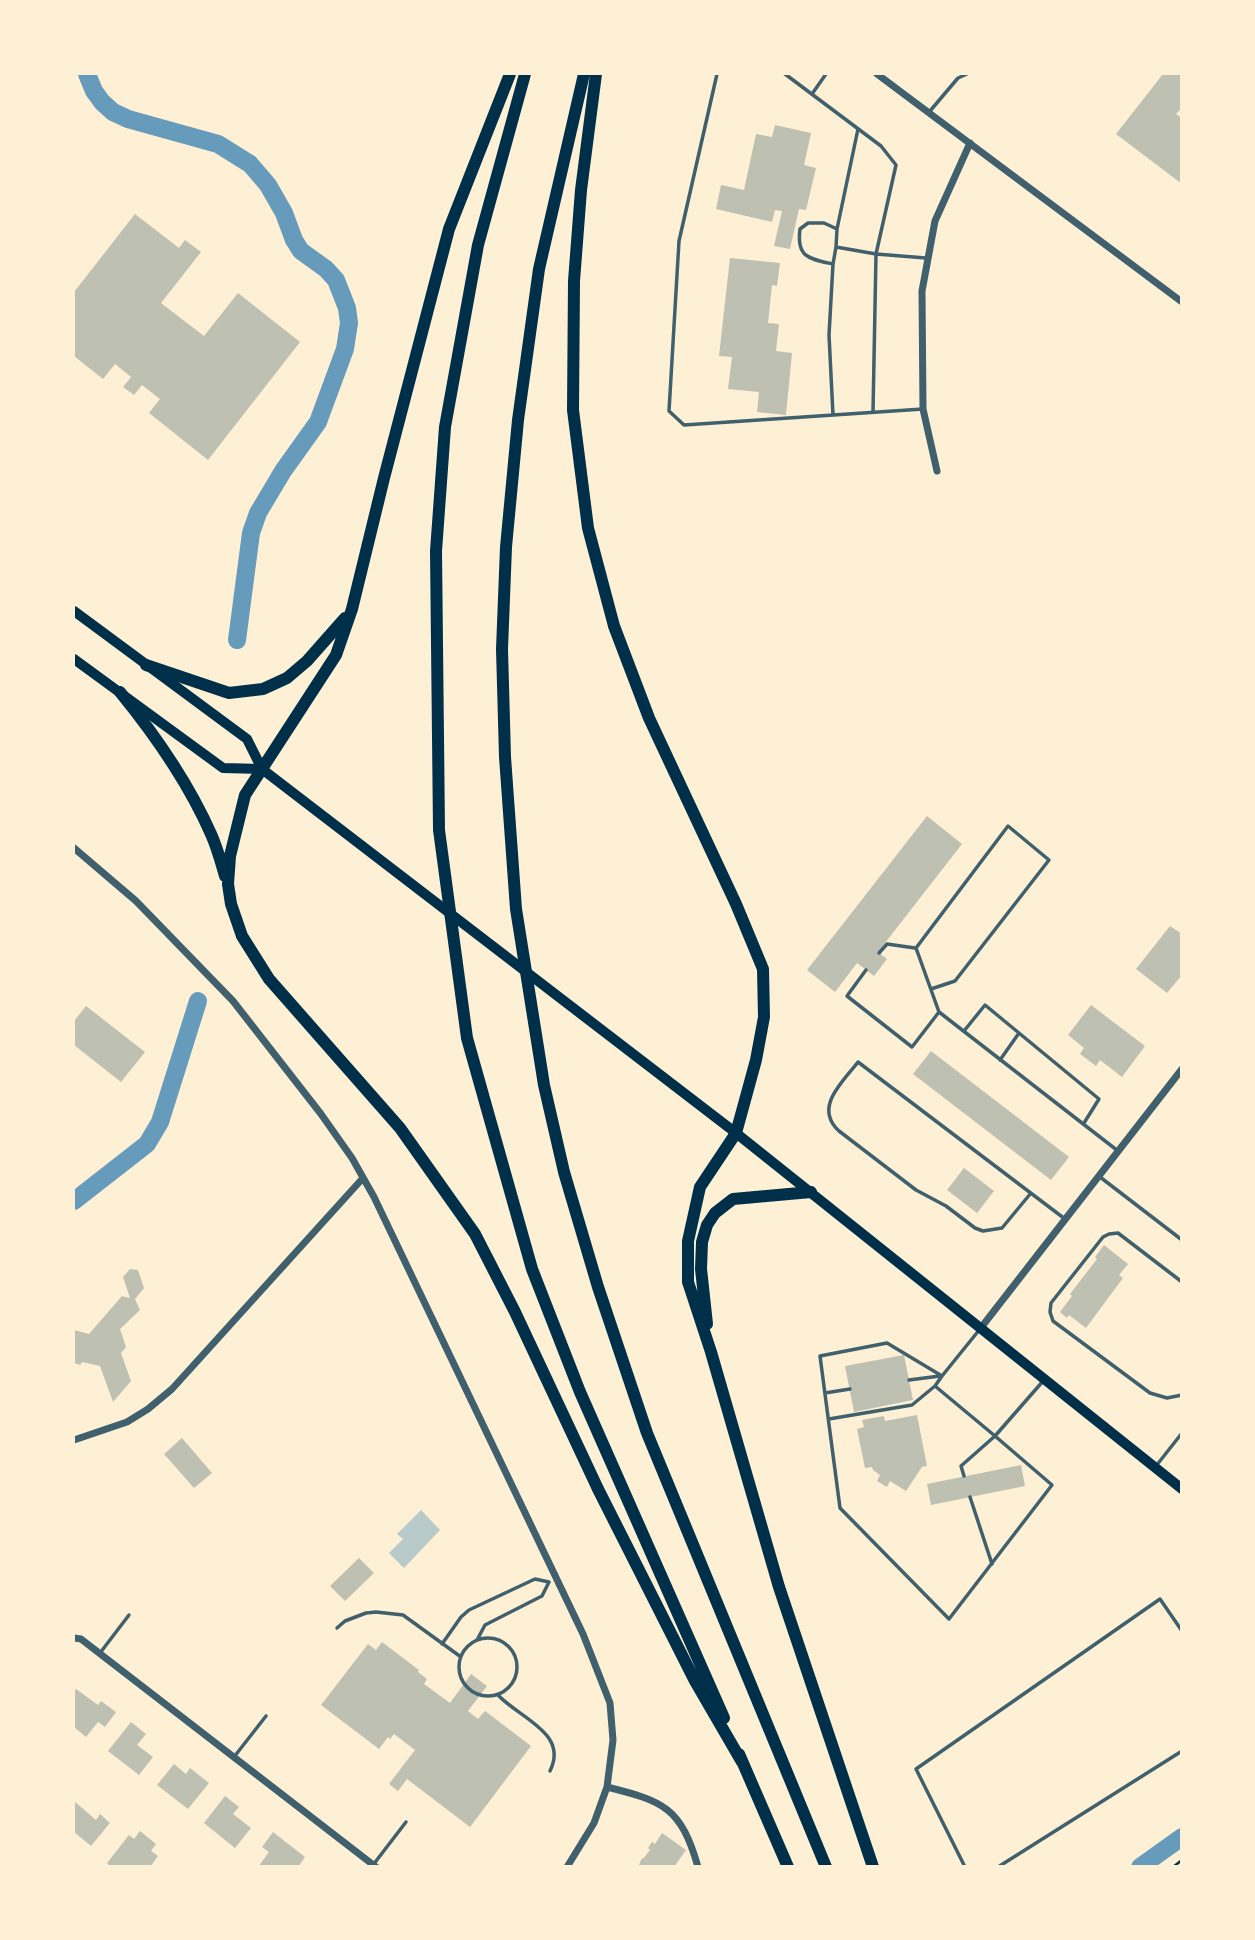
<!DOCTYPE html>
<style>
body{margin:0}
#map{position:relative;width:1255px;height:1940px;overflow:hidden;background:#fdf0d5;font-family:Rubik,sans-serif}
canvas{display:block}
.frame{position:absolute;inset:0;border:75px solid #fdf0d5;pointer-events:none}
</style>
<div id="map">
<canvas width="1255" height="1940"></canvas>
<div class="frame"></div>
</div>
<script>
const context = document.querySelector('canvas').getContext('2d');
context.lineJoin = 'round';
function fill(path, color) {
  context.fillStyle = color;
  context.fill(path, 'evenodd');
}
function trace(path, color, width, dash) {
  context.strokeStyle = color;
  context.lineWidth = width;
  context.lineCap = dash ? 'butt' : 'round';
  context.setLineDash(dash || []);
  context.stroke(path);
}
fill(new Path2D(`
 M421 1510 440 1530 404 1568 389 1553 403 1539 397 1534Z`), '#b9caca');
trace(new Path2D(`
 M87 74 94 91 102 102 113 112 128 119 218 144 250 164 268 185 284 213 294 240 301 251 326 269 336 280 347 308 349 323 345 349 318 422 283 471 258 513 251 533 237 640
 M74 1201 147 1144 160 1122 198 1001
 M1140 1867 1182 1837`), '#669bbc', 18);
fill(new Path2D(`
 M1163 74H1182V108L1176 114 1182 118V184L1116 134Z
 M775 125 811 133 804 165 816 168 806 210 799 209 790 249 774 246 782 211 775 210 772 222 716 209 721 185 744 190 756 134 772 137Z
 M135 214 179 248 185 240 201 252 161 303 204 336 238 293 300 342 208 460 149 413 160 399 142 385 134 395 123 387 131 377 115 364 103 379 74 356V292Z
 M730 258 780 263 777 286 772 285 768 323 779 324 776 351 792 353 786 415 757 412 759 392 728 389 732 357 719 356Z
 M927 816 962 844 878 952 887 959 874 976 857 963 835 992 807 970Z
 M1170 926 1182 934V975L1167 993 1136 969Z
 M1091 1005 1145 1046 1122 1077 1100 1060 1096 1066 1080 1054 1084 1048 1068 1035Z
 M86 1006 145 1052 121 1082 74 1045V1021Z
 M931 1051 1069 1157 1051 1180 913 1074Z
 M964 1168 994 1191 977 1213 947 1190Z
 M1104 1245 1128 1264 1119 1275 1123 1278 1086 1328 1069 1315 1067 1318 1060 1312 1072 1296 1070 1294 1097 1259 1095 1257Z
 M130 1269 138 1270 144 1288 135 1299 140 1310 120 1329 126 1347 121 1353 131 1381 113 1402 100 1366 82 1362 80 1365 74 1363V1330L89 1334 122 1296 130 1298 123 1277Z
 M904 1355 913 1400 854 1412 845 1366Z
 M917 1415 927 1466 922 1467 906 1491 890 1481 887 1487 877 1481 880 1475 873 1470 872 1467 865 1468 857 1429 864 1427 862 1420 884 1416 885 1421Z
 M182 1438 212 1473 194 1488 164 1454Z
 M1021 1465 1025 1486 931 1505 927 1484Z
 M359 1558 374 1573 345 1601 330 1586Z
 M382 1642 419 1670 418 1672 427 1679 424 1684 450 1703 471 1674 487 1686 468 1711 478 1719 485 1711 531 1746 470 1827 407 1779 398 1791 389 1784 415 1750 394 1734 390 1739 388 1737 379 1749 321 1705 368 1644 376 1650Z
 M76 1689 98 1705 101 1701 116 1712 105 1727 98 1722 86 1737 74 1727V1692Z
 M131 1722 146 1734 137 1745 153 1757 139 1775 108 1751Z
 M174 1764 186 1774 190 1768 209 1783 188 1809 157 1785Z
 M225 1796 239 1807 233 1814 251 1828 235 1848 204 1823Z
 M74 1801 96 1820 100 1814 110 1823 91 1846 74 1832Z
 M140 1831 156 1844 151 1851 158 1856 150 1867H111L107 1863 129 1835 134 1839Z
 M273 1832 305 1857 298 1867H258L269 1852 262 1847Z
 M662 1833 686 1850 674 1867H638L642 1858 643 1859 650 1850 648 1848 652 1842 655 1844Z`), '#bec0b2');
trace(new Path2D(`
 M1173 1867 1182 1860`), '#003049', 2.5);
trace(new Path2D(`
 M717 74 679 241 669 411 684 425 923 409
 M785 74 881 146 896 165 876 254 926 258
 M812 94 826 74
 M930 111 958 78 967 74
 M858 129 837 229 824 223H808L800 229C796 258 810 259 833 264L836 247 876 254 873 412
 M836 247 837 229
 M833 415 829 335 833 264
 M879 953 887 944 915 948
 M866 970 847 996 912 1047 939 1012
 M931 989 955 981 1049 860 1008 826 916 948 939 1012 1118 1151
 M964 1031 985 1005 1099 1099 1084 1123
 M1000 1060 1019 1033
 M1100 1177 1182 1240
 M1031 1193 1002 1228 983 1231 975 1228 946 1206 916 1190 839 1131C813 1107 843 1082 858 1062L1065 1219
 M1182 1282 1118 1233 1109 1234 1103 1237 1051 1303 1050 1312 1053 1321 1150 1393 1167 1398 1182 1395
 M980 1329 942 1376 887 1343 820 1356 840 1508 949 1619 1052 1485 995 1436 1044 1380
 M942 1376 935 1386 995 1436 961 1466 964 1476
 M909 1380 940 1376
 M825 1393 850 1389
 M829 1419 912 1405 935 1386
 M1156 1466 1182 1433
 M970 1497 992 1564
 M337 1628 345 1621 366 1613 376 1612 403 1615 461 1657
 M459 1667a29 29 0 1 1 58 0a29 29 0 1 1-58 0Z
 M442 1644 461 1617 469 1610 535 1579 549 1582 542 1596 485 1625 477 1640
 M100 1653 129 1615
 M498 1695C519 1718 569 1733 550 1771
 M234 1757 266 1716
 M373 1865 406 1822
 M965 1867 916 1769 1160 1599 1182 1631
 M998 1867 1182 1751`), '#3f606c', 3.5);
trace(new Path2D(`
 M877 74 1182 302
 M937 471 923 409 922 291 935 221 970 143
 M74 848 136 901 233 1001 321 1114 352 1158 374 1197 583 1634 610 1703 613 1740 607 1787 594 1823 567 1867
 M980 1329 1182 1069
 M74 1440 127 1422 148 1409 172 1389 363 1178
 M74 1638 81 1639 376 1867
 M607 1787C663 1801 681 1807 698 1867`), '#3f606c', 7);
trace(new Path2D(`
 M736 1133 1182 1489`), '#003049', 10);
trace(new Path2D(`
 M74 611 247 739 262 769 736 1133
 M74 659 223 768 262 769`), '#003049', 10);
trace(new Path2D(`
 M510 74 449 229 384 478 352 609 336 655 245 795 230 856 228 884 231 904 242 936 269 979 400 1128 475 1234 515 1312 598 1489 695 1681 742 1762
 M525 74 478 245 445 427 436 551 439 830 467 1038 532 1269 580 1392 724 1718
 M584 74 539 269 518 420 506 547 502 649 505 757 516 909 544 1085 564 1172 598 1287 647 1433 826 1867
 M596 74 581 190 574 281 573 410 588 528 614 626 649 718 736 904 763 969 764 1017 756 1060 736 1133 700 1187 688 1241V1282L711 1352 779 1587 873 1867
 M146 665 229 693 263 689 287 678 307 661 345 618
 M120 692C156 736 188 782 211 834 217 847 221 862 225 876
 M707 1324 701 1269 702 1242 707 1225 715 1213 733 1199 811 1192
 M739 1754 788 1867`), '#003049', 12);
</script>
